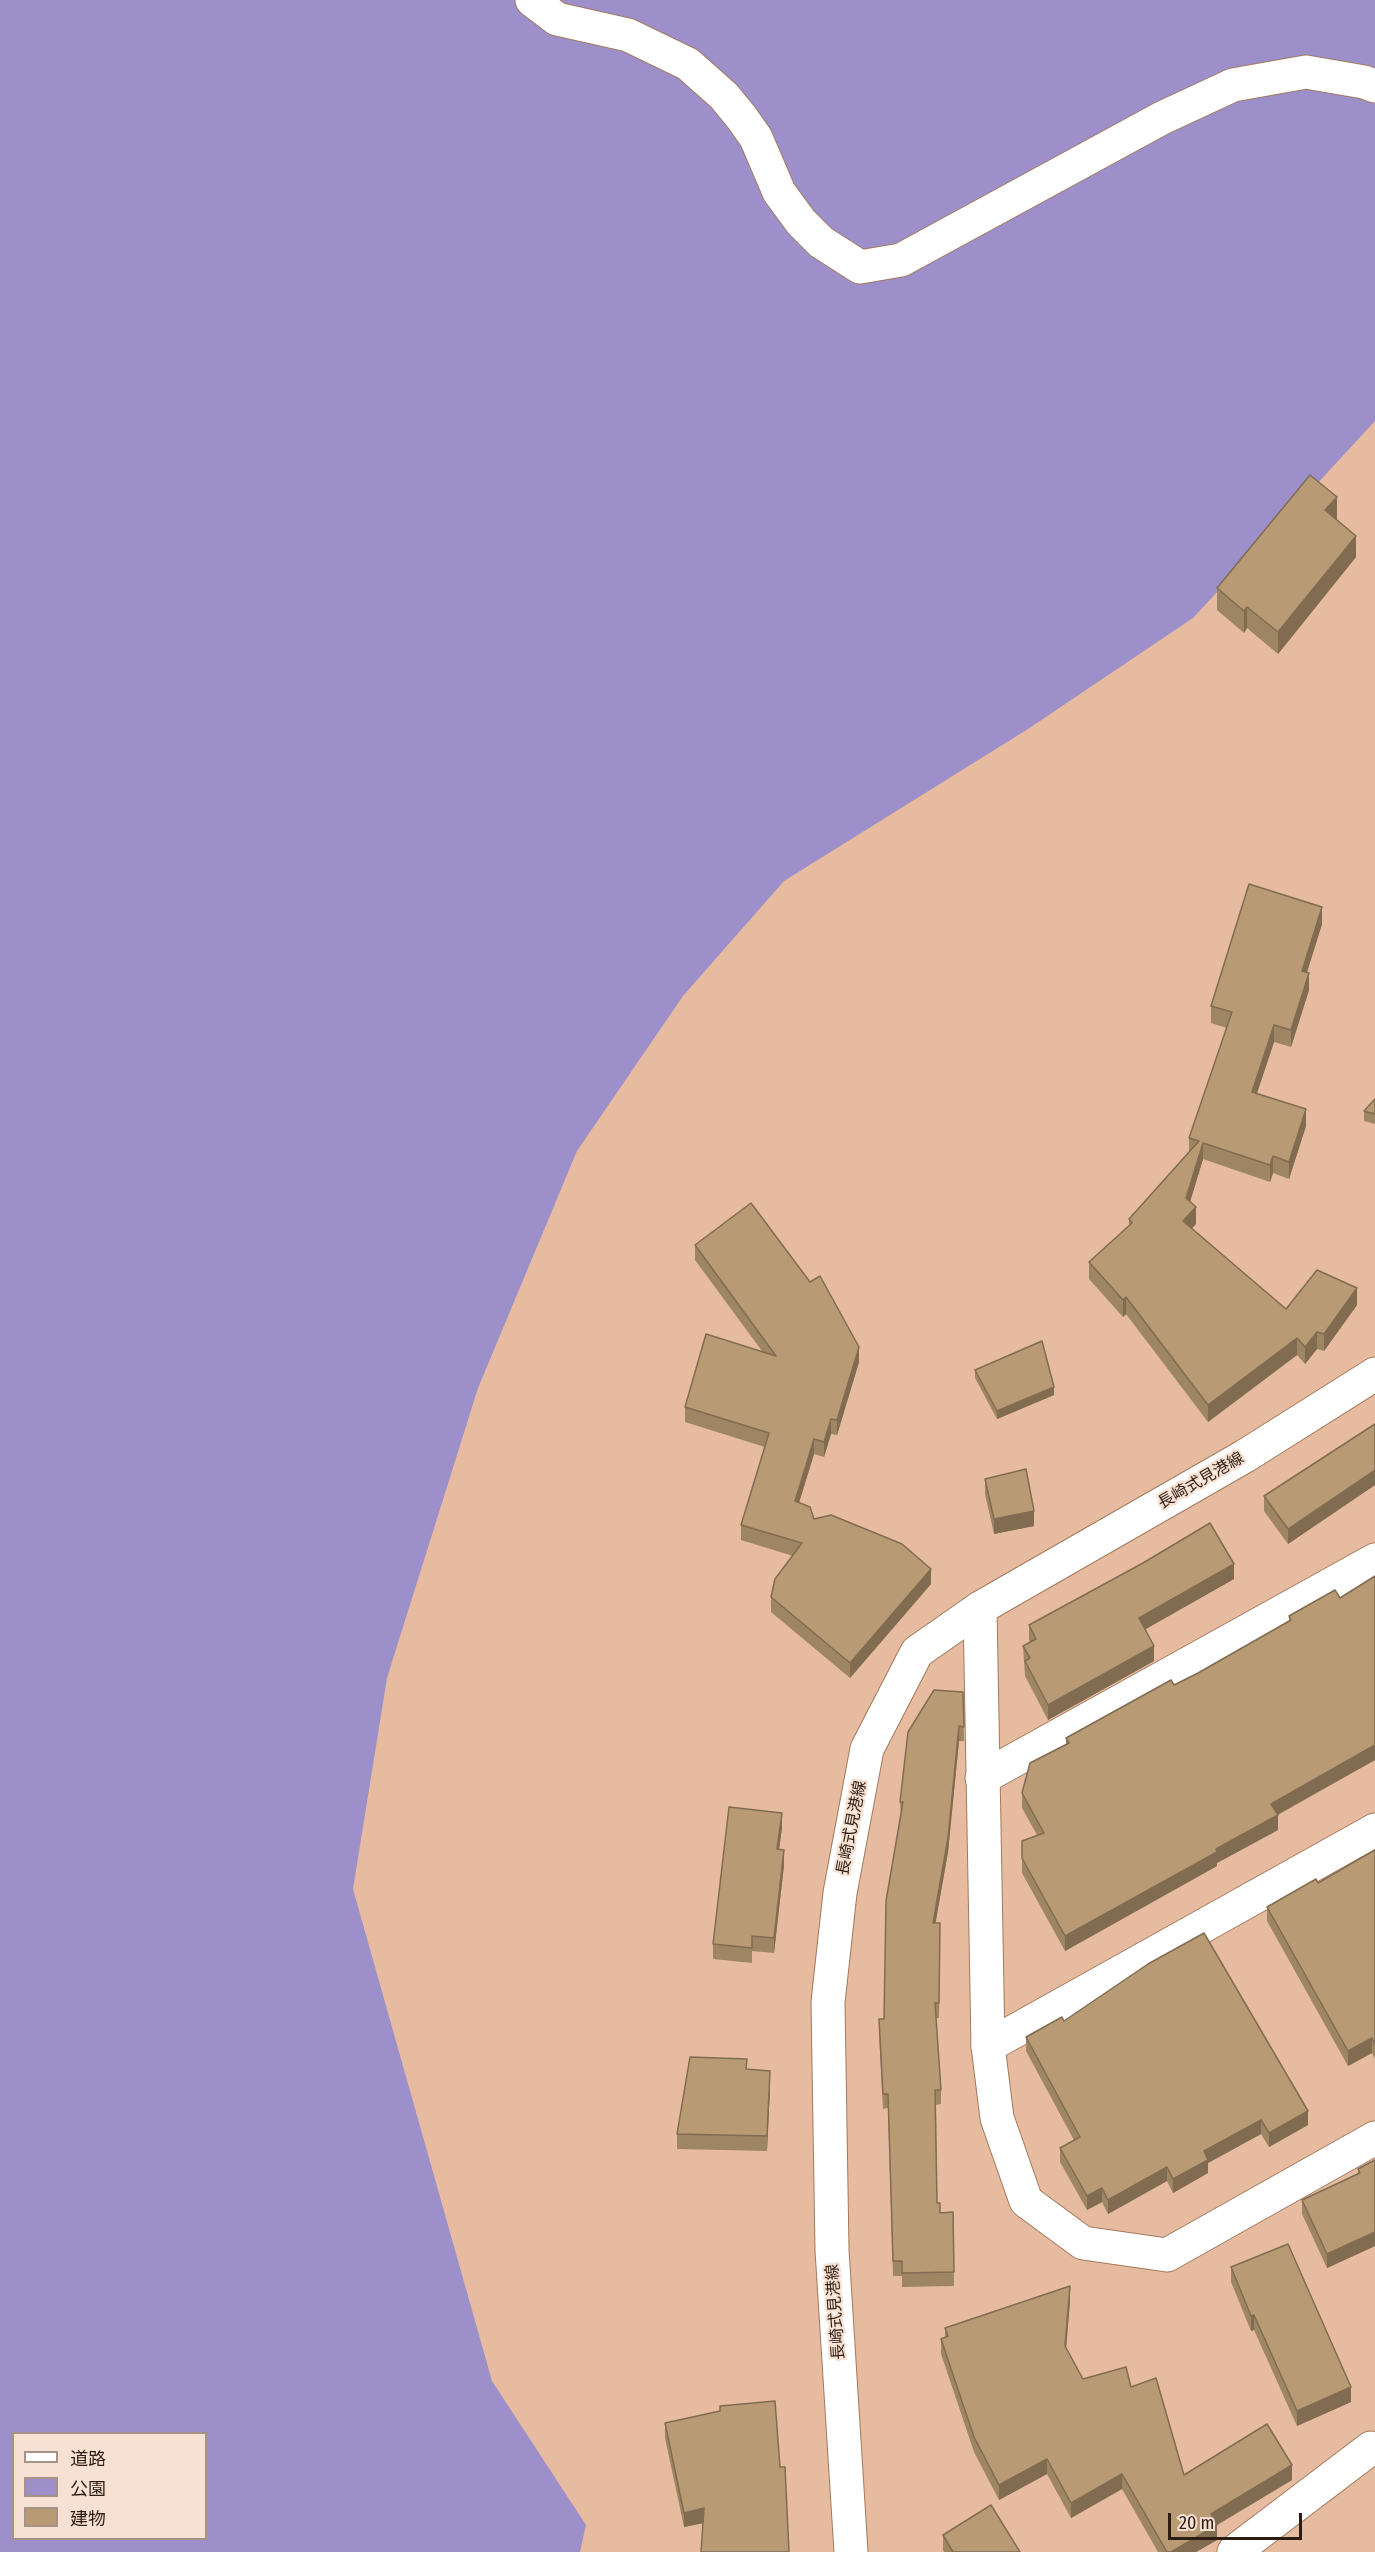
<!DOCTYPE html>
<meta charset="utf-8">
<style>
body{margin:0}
#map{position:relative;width:1375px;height:2552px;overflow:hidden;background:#e7bb9f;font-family:"Fira Sans Condensed","Noto Sans JP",sans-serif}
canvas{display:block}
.legend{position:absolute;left:12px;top:2432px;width:195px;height:108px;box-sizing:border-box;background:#f7e1d3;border:2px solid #a69286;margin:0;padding:8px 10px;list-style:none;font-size:18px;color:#2c1c12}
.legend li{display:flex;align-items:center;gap:12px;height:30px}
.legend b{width:30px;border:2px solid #a69286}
.scale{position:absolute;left:1168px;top:2513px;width:134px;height:27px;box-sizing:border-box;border:3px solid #2c1c12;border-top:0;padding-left:8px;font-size:18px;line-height:21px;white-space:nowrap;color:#2c1c12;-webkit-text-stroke:4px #f7e1d3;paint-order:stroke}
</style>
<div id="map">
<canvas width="1375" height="2552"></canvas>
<ul class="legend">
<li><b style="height:8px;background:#fff"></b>道路</li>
<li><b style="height:16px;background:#9d90ca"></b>公園</li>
<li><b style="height:16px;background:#b89b74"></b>建物</li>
</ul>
<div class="scale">20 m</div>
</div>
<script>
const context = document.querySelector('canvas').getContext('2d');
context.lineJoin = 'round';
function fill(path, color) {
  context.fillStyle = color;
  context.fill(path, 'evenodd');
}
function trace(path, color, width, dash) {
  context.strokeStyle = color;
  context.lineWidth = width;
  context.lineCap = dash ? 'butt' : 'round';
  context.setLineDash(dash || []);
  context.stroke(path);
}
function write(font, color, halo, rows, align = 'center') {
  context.font = font + ' "Fira Sans Condensed","Noto Sans JP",sans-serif';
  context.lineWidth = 4.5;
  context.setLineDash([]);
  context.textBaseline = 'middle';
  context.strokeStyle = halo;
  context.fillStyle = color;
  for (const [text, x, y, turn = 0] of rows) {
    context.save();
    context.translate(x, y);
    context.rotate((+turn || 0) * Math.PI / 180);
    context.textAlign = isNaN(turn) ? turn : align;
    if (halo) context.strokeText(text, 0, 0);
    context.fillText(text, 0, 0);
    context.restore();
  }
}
fill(new Path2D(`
 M0 0H1375V421L1193 618 1028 729 784 881 683 996 577 1151 478 1388 387 1678 353 1889 492 2381 586 2525 580 2552H0ZM14 2434H206V2538H14Z`), '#9d90ca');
const street = new Path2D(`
 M532 0 557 19 628 35 688 64 724 96 742 118 756 138 779 192 801 222 821 242 860 267 901 260 1162 118 1233 85 1306 72 1364 82 1375 86
 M982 1778 1375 1560
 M988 2046 1375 1830
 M1234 2552 1371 2448`);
const secondary = new Path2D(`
 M980 1608 988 2046 997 2118 1026 2201 1083 2243 1167 2255 1375 2138
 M851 2552 832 2250 828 2002 840 1893 867 1749 917 1652 980 1608 1245 1456 1375 1374`);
trace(street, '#a27a5f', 35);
trace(secondary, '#a27a5f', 35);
trace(street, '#fff', 33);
trace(secondary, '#fff', 33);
fill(new Path2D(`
 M1337 519 1336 520 1356 557 1278 654 1247 628 1244 633 1217 610V588Z
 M1322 924 1307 972 1309 990 1291 1047 1274 1042 1257 1093 1306 1126 1289 1179 1273 1173 1270 1182 1203 1159 1190 1202 1196 1224 1192 1228 1286 1309 1357 1305 1324 1351 1317 1349 1305 1364 1297 1355 1208 1422 1126 1314 1123 1317 1089 1279V1262L1129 1226V1219L1189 1153V1138L1227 1028 1211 1023V1006Z
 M1375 1099V1124L1364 1121V1111Z
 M695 1245 859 1362 837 1435 831 1434 824 1457 814 1454 799 1502 814 1519 931 1584 850 1678 771 1612V1597L793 1556 741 1540V1525L765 1447 685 1422V1407L762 1351 695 1260Z
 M975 1370 1054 1395 997 1419 975 1378Z
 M1375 1424V1485L1288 1544 1264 1511V1496Z
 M985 1479 1034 1526 994 1534 985 1494Z
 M1375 1576V1760L1278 1815V1830L1217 1863V1866L1065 1951 1022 1873V1841L1037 1835 1022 1808V1793L1066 1744V1738L1198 1673 1289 1621V1616L1340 1598Z
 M1234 1579 1145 1629 1154 1661 1048 1720 1025 1676 1023 1646 1030 1642 1029 1640V1625Z
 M963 1692 964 1741H959L948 1852 935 1923H940L939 2018H936L941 2090V2104L936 2105 937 2203 940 2213 953 2212 954 2286 902 2287V2276H893L888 2108 883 2109 879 2034V2019H884L901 1816 900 1802Z
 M782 1828 779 1849 784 1865 774 1953 752 1951V1963L713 1959V1944Z
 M1375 1850V2059L1372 2053 1348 2066 1267 1921V1907L1318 1883Z
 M1064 2021 1308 2125 1269 2147 1261 2134 1208 2163V2173L1173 2193 1167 2181 1108 2214 1102 2202 1087 2210 1060 2162V2148L1074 2140 1026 2051V2037Z
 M746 2069 770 2086 767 2151 677 2149V2134Z
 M1375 2160V2246L1327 2268 1302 2214V2200L1358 2173V2169Z
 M1231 2267 1351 2402 1297 2426 1254 2330 1251 2331 1231 2282Z
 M1070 2301 1066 2348 1083 2379 1131 2387 1184 2475 1292 2480 1217 2525V2540L1196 2552H1158L1122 2489 1071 2518 1047 2474 999 2500 974 2452 941 2354V2339L945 2337V2328Z
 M665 2423 780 2467 703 2523 684 2527 665 2438Z
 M943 2535 1020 2552H944L943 2550Z`), '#9e8564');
fill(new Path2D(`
 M1337 497V519L1325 532V510Z
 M1356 536V557L1278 654V632Z
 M1247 607V628L1244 633V611Z
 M1322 907V924L1302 988V971Z
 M1309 973V990L1291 1047V1030Z
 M1274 1025V1042L1252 1108V1092Z
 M1306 1109V1126L1289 1179V1162Z
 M1203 1143V1159L1186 1215V1198Z
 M1273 1156V1173L1270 1182V1165Z
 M1196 1207V1224L1183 1238V1221Z
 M1357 1288V1305L1324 1351V1334Z
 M1126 1297V1314L1123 1317V1300Z
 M1317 1332V1349L1305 1364V1347Z
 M1297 1338V1355L1208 1422V1405Z
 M859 1347V1362L837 1435V1420Z
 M1054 1387V1395L997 1419V1411Z
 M831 1419V1434L824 1457V1442Z
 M814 1439V1454L795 1516V1501Z
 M1375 1470V1485L1288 1544V1529Z
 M1034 1511V1526L994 1534V1519Z
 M1234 1564V1579L1139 1633V1618Z
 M931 1569V1584L850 1678V1663Z
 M1154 1646V1661L1048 1720V1705Z
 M959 1726V1741L948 1852 933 1938V1923Z
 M1375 1745V1760L1271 1818V1804Z
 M782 1813V1828L777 1864V1849Z
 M1278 1815V1830L1217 1863V1866L1065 1951V1936L1216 1849Z
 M784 1850V1865L774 1953V1938Z
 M1372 2038V2053L1348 2066V2051Z
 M770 2071V2086L767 2151V2136Z
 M1308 2111V2125L1269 2147V2133Z
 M1261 2120V2134L1208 2163V2173L1173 2193V2179L1204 2151Z
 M1167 2167V2181L1108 2214V2200Z
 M1102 2188V2202L1087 2210V2196Z
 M1375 2232V2246L1327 2268V2254Z
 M1070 2286V2301L1065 2361V2346Z
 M1254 2315V2330L1251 2331V2316Z
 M1351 2387V2402L1297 2426V2411Z
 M1047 2459V2474L999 2500V2485Z
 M1292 2465V2480L1217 2525V2540L1196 2552H1171L1211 2514Z
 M1122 2474V2489L1071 2518V2503Z
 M704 2508V2523L684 2527V2513Z`), '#816c51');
const building = new Path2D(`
 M1310 475 1337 497 1325 510 1356 536 1278 632 1247 607 1244 611 1217 588Z
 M1249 884 1322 907 1302 971 1309 973 1291 1030 1274 1025 1252 1092 1306 1109 1289 1162 1273 1156 1270 1165 1203 1143 1186 1198 1196 1207 1183 1221 1286 1309 1317 1270 1357 1288 1324 1334 1317 1332 1305 1347 1297 1338 1208 1405 1126 1297 1123 1300 1089 1262 1132 1223 1129 1219 1199 1141 1189 1138 1232 1012 1211 1006Z
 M1375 1099V1114L1364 1111Z
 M751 1203 810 1282 820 1276 859 1347 837 1420 831 1419 824 1442 814 1439 795 1501 810 1507 814 1519 831 1515 902 1544 931 1569 850 1663 771 1597 775 1579 802 1543 741 1525 769 1433 685 1407 706 1334 776 1356 695 1245Z
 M1042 1341 1054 1387 997 1411 975 1370Z
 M1375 1424V1470L1288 1529 1264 1496Z
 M1026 1469 1034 1511 994 1519 985 1479Z
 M1210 1523 1234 1564 1139 1618 1154 1646 1048 1705 1025 1661 1030 1658 1023 1646 1036 1639 1029 1625 1143 1563Z
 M1375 1576V1745L1271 1804 1278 1815 1216 1849 1217 1852 1065 1936 1022 1858V1841L1044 1833 1022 1793 1030 1763 1069 1743 1066 1738 1171 1680 1174 1685 1198 1673 1291 1620 1289 1616 1335 1590 1340 1598Z
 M934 1690 963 1692 964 1727 959 1726 948 1838 933 1923H940L939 2003H935L941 2090H935L937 2203H940V2213L953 2212 954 2272 902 2273V2261H893L888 2094H883L879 2019H884L886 1901 903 1802H900L908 1732Z
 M729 1807 782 1813 777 1849 784 1850 774 1938 752 1936V1948L713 1944Z
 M1375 1850V2044L1372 2038 1348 2051 1267 1907 1316 1879 1318 1883Z
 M1204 1933 1308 2111 1269 2133 1261 2120 1204 2151 1208 2160 1173 2179 1167 2167 1108 2200 1102 2188 1087 2196 1060 2148 1080 2137 1026 2037 1062 2017 1064 2021 1148 1964Z
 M690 2057 747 2059 746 2069 770 2071 767 2136 677 2134Z
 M1375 2160V2232L1327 2254 1302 2200 1360 2173 1358 2169Z
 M1288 2244 1351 2387 1297 2411 1254 2315 1251 2316 1231 2267Z
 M1070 2286 1065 2346 1083 2379 1126 2367 1131 2387 1156 2378 1184 2475 1267 2424 1292 2465 1211 2514 1217 2525 1171 2552H1167L1122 2474 1071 2503 1047 2459 999 2485 974 2437 941 2339 948 2336 945 2328Z
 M775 2401 780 2467H785L789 2552H701L704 2508 684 2513 665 2423 720 2411V2406Z
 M991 2505 1020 2552H953L943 2535Z`);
fill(building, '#b89b74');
trace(building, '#816c51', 1.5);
write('16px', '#2c1c12', '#f7e1d3', [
 ["長崎式見港線",1201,1481,-30],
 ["長崎式見港線",852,1828,-79],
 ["長崎式見港線",836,2312,-94]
]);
</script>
